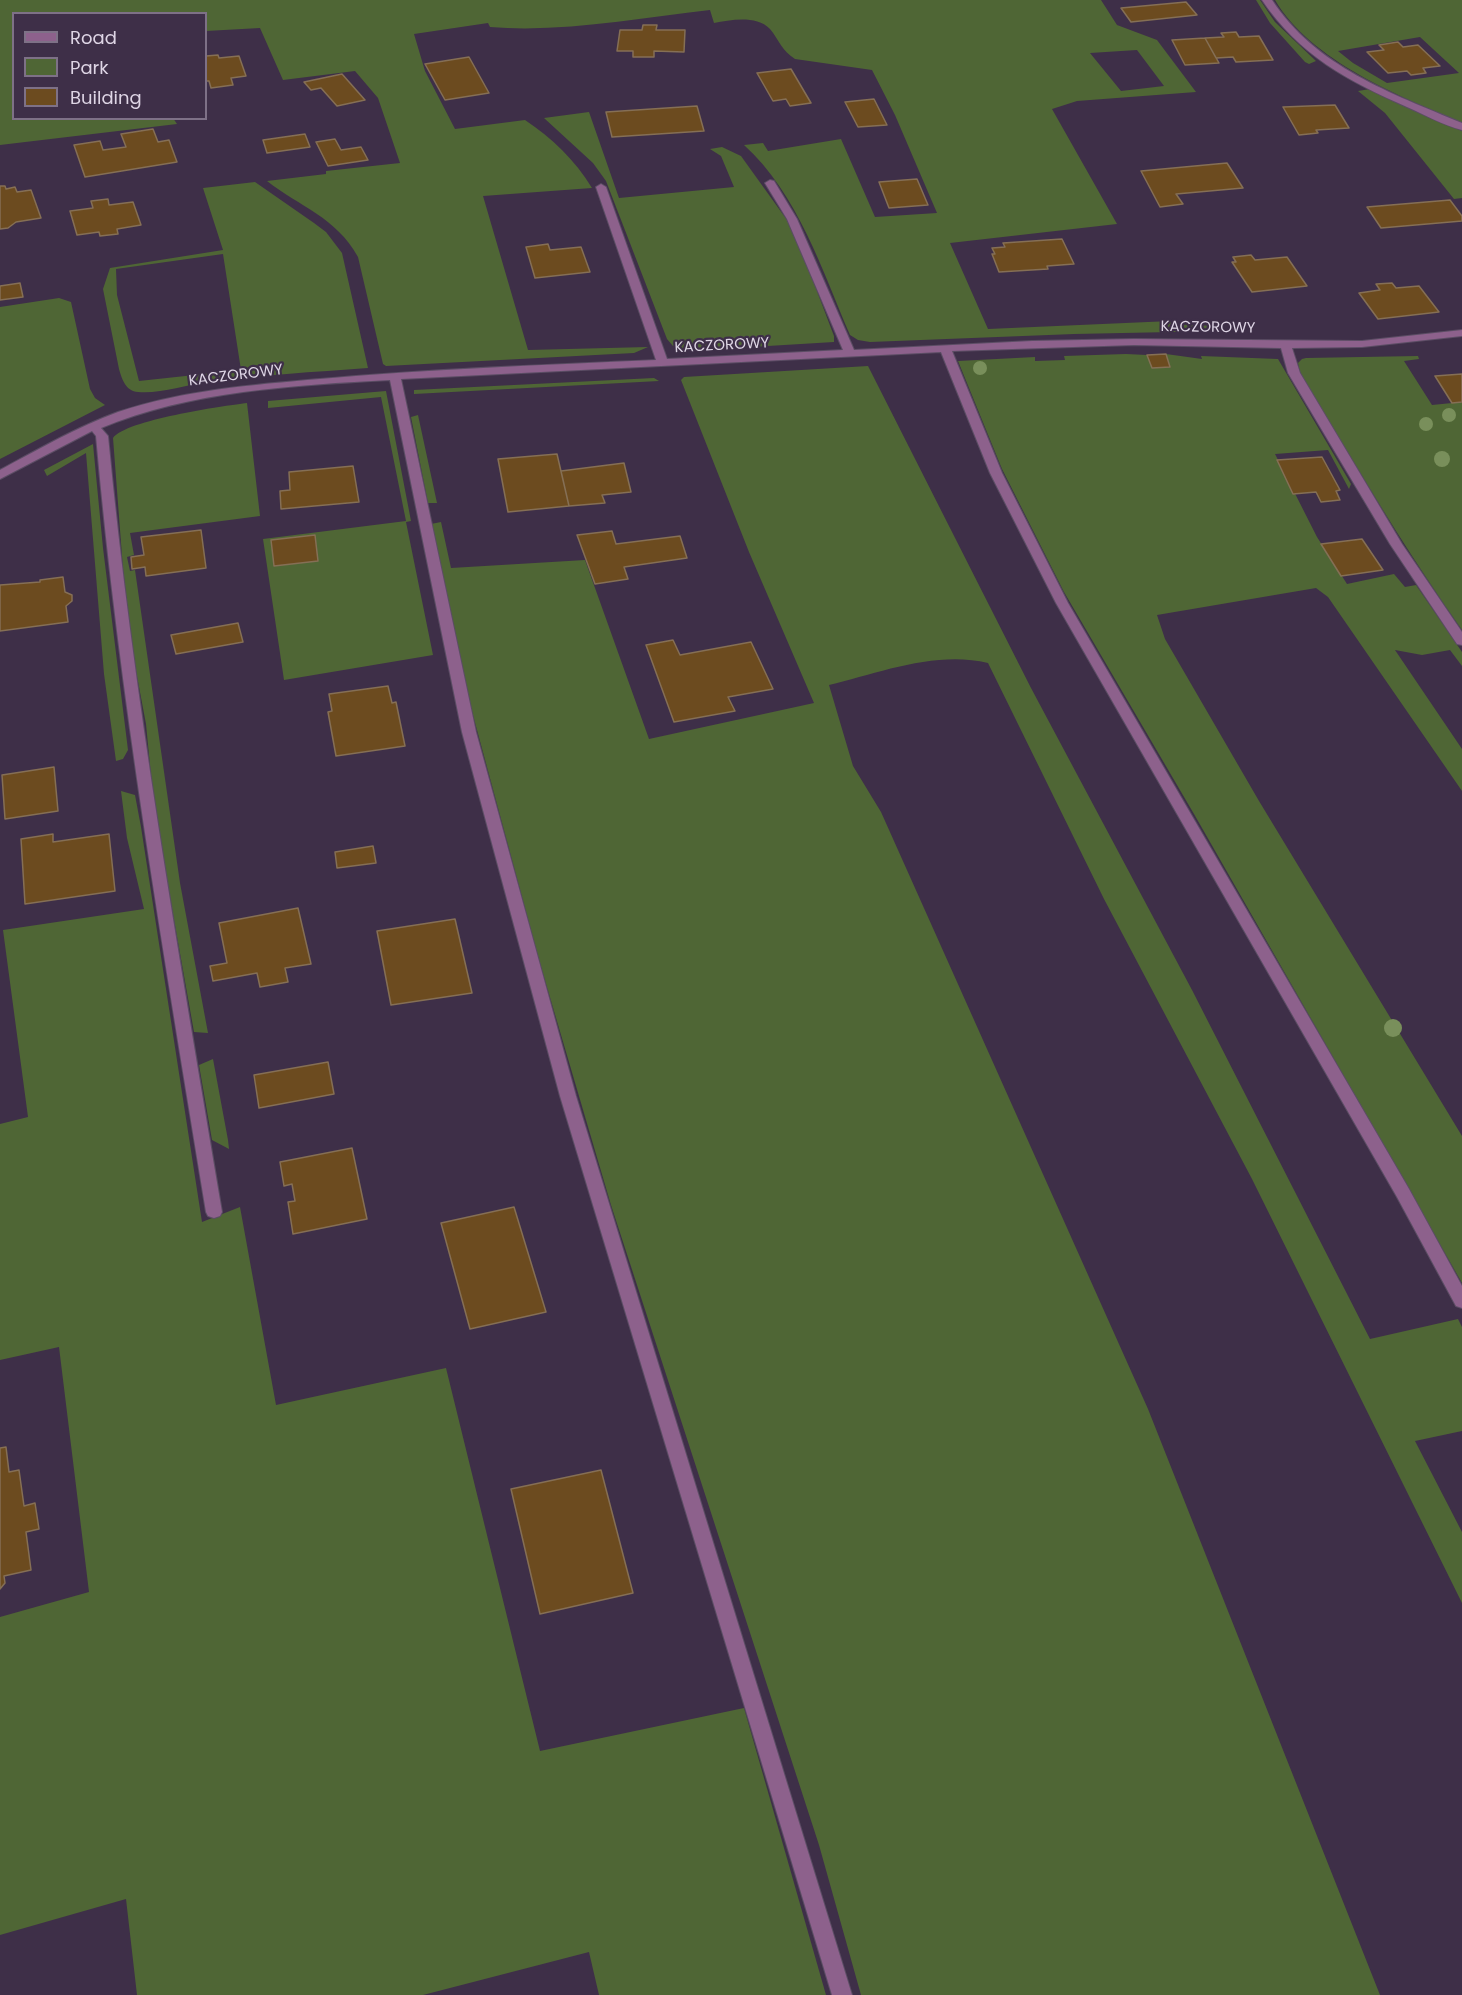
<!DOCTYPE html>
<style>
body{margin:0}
#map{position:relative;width:1462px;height:1995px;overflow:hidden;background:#3e2f48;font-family:Poppins,sans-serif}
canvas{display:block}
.legend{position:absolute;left:12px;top:12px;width:195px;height:108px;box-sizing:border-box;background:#3e2f48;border:2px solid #7e7187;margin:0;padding:8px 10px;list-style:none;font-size:18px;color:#ded5e5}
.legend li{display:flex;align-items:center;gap:12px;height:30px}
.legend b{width:30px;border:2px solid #7e7187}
</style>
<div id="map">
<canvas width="1462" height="1995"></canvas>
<ul class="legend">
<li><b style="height:8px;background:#8d618c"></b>Road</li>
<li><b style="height:16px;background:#4f6635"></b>Park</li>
<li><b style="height:16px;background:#6c4b1f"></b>Building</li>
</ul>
</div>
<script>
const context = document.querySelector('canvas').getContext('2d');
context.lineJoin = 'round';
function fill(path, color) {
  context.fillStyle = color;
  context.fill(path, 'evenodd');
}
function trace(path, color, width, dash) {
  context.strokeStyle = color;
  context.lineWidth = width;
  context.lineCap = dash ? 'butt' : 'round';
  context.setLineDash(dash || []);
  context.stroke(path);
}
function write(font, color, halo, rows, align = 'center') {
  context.font = font + ' Poppins,sans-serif';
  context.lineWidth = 4.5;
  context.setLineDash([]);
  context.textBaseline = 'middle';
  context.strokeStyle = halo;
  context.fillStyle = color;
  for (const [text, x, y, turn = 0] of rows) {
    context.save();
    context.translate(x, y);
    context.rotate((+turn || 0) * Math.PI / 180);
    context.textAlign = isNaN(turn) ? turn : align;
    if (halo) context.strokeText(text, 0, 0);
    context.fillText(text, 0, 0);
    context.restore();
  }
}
fill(new Path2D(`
 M0 0H1101L1117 25 1157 40 1196 92 1077 101 1052 109 1117 224 950 243 988 329 1171 321 1172 324 1216 326 1221 331 1074 334 870 342 858 340 850 335C822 270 798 194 744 145L763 143 768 151 841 139 875 217 937 213 895 115 872 70 795 59C782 51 779 40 770 29 756 15 731 20 714 23L710 10C638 18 562 33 490 27L488 23 414 34 425 71 455 129 525 120C552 138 575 160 592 188L483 196 528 350 648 347 634 353 386 366 383 364 358 257C336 217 300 207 267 181L326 174V171L400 163 378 98 355 71 283 80 260 28 206 31V14H14V118H173L177 124 0 145ZM1137 50 1164 86 1121 91 1090 53Z
 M1256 0H1260L1275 22 1316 61 1309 64 1305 62 1270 23Z
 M1275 0H1462V123C1399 96 1311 61 1275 0ZM1420 37 1459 73 1387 83 1353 63 1338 51Z
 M1370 89 1462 131V198L1454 199 1385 113 1358 91Z
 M589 112 619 198 734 187 721 156 710 149 722 147 741 156 787 220 809 270 834 336V342L685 351 673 346 667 339 606 181 593 163 544 118Z
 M255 182 314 223 326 232 342 253 368 368C314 372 260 375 207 382 185 385 160 394 138 392 126 391 122 380 119 369L103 289 110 268 223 250 203 188ZM223 254 241 370 139 381 117 295 116 269Z
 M59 298 71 302 90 389 95 398 105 405 0 459V307Z
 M1126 354 1147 355 1152 367H1170L1166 354 1202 359 1201 356 1278 359 1351 484 1349 489 1328 450 1275 454 1317 537 1347 584 1394 574 1405 587 1416 585 1462 652V666L1450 650 1422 655 1395 650 1462 749V791L1328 597 1316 588 1157 615 1165 639 1259 801 1462 1136V1283L1194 814 1064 592 1002 469 958 361 1035 357V361L1065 360 1064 356Z
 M1418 356 1419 359 1404 361 1432 405 1462 402V630C1416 565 1374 496 1333 428 1322 409 1301 386 1298 363L1302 359 1306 358Z
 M868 366 1031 688 1192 990 1370 1339 1458 1319 1462 1327V1431L1415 1441 1462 1532V1603L1252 1179 1104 899 988 663C937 650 878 673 829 685L853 766 881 812 1148 1409 1380 1995H861L819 1845 611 1205 539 960 470 704 431 524 441 522 451 568 585 560 649 739 814 703 749 552 681 380 684 377Z
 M654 378 659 381 414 394V390Z
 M386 391 411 521 406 522 433 655 284 680 263 539 406 521 381 397 268 408V401Z
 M247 403 260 516 130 533 134 555 127 557 130 571 135 570 180 883 208 1033 194 1032 154 807 146 724 133 655 123 569 113 438C126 420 222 406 247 403Z
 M418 415 437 503H428L411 417Z
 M93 444 103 548 128 750 123 759 116 761 104 674 86 453 47 476 44 470Z
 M121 791 135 795 141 827 202 1222 240 1207 276 1405 446 1368 540 1751 744 1708 826 1995H599L589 1952 423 1995H137L126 1899 0 1935V1617L89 1592 59 1347 0 1360V1124L28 1117 3 930 144 909 127 838Z
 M213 1059 228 1140 229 1149 212 1140 199 1065Z`), '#4f6635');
const building = new Path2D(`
 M1186 2 1197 15 1131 22 1121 8Z
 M643 25H657L656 30H685L684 52 654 51V57H633V51H617L620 30H642Z
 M1236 32 1239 37 1259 36 1273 60 1236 62 1233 57 1216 58 1205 38 1224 37 1221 33Z
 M1205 38 1219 63 1185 65 1172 40Z
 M1398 42 1403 47 1418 45 1440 66 1423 68 1426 73 1411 75 1407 71 1388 73 1367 52 1384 50 1379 45Z
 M218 55 219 58 239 56 246 76 231 78 233 85 211 88 209 81H206V56Z
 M469 57 489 93 445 100 425 64Z
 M791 69 811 103 790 106 786 99 773 101 757 73Z
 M342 74 365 100 337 106 321 88 311 90 304 82Z
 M874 99 887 125 858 127 845 102Z
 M1335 105 1349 128 1316 130 1318 133 1299 135 1283 107Z
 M697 106 704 131 612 137 606 112Z
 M153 129 158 142 169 140 177 162 85 177 74 145 100 141 103 150 126 147 121 134Z
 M305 134 310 147 267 153 263 140Z
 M335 139 341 150 361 147 368 160 328 166 316 142Z
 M1227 163 1243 188 1176 194 1183 204 1160 207 1141 171Z
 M917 179 928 205 889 208 879 182Z
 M0 186H5L6 189 15 187 17 192 31 190 41 218 16 222 8 228 0 229Z
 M108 199 109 205 133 202 141 225 117 229 118 234 100 236 99 232 77 235 70 211 93 208 91 201Z
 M1450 200 1462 216V221L1381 228 1367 207Z
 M1062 239 1074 264 1047 266 1048 269 999 272 992 254H995L992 248 1005 247 1003 243Z
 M548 244 550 250 581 247 590 272 535 278 526 247Z
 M1251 255 1255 260 1287 257 1307 286 1252 292 1232 262H1236L1233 257Z
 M20 283 23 297 0 300V286Z
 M1392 283 1396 288 1419 286 1439 312 1378 319 1359 293 1380 290 1376 284Z
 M1166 354 1170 367 1152 368 1147 355Z
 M1462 374V402L1452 403 1435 376Z
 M557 454 569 506 508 512 498 459Z
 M1322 457 1340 490 1336 491 1340 500 1321 502 1316 492 1293 494 1277 460Z
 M624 463 631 492 602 495 605 503 569 506 561 471Z
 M353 466 359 502 281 509 280 491 290 490 289 472Z
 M201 530 206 568 146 576 145 567 132 569 131 557 144 555 141 537Z
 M612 531 616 544 680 536 687 558 624 567 628 579 595 584 577 535Z
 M315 535 318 561 274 566 271 540Z
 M1362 539 1383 570 1341 576 1321 544Z
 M63 577 65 592 72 595V601L66 606 68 622 0 631V585L40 582V580Z
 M238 623 243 642 176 654 171 635Z
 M673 640 680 655 751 642 773 689 728 697 735 711 674 722 646 645Z
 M388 686 392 703 396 702 405 746 336 756 328 712 332 711 329 694Z
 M54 767 58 811 5 819 2 775Z
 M53 834V842L109 834 115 891 25 904 21 839Z
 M373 846 376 863 337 868 335 852Z
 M298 908 311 964 285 968 288 982 260 987 257 973 213 981 210 966 227 963 219 923Z
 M455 919 472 993 391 1005 377 931Z
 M328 1062 334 1094 259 1108 254 1075Z
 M352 1148 367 1219 293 1234 288 1202 295 1201 292 1184 284 1186 280 1162Z
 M514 1207 546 1312 470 1329 441 1223Z
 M6 1447 9 1472 19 1470 24 1506 35 1503 39 1529 26 1532 31 1570 4 1576 5 1583 0 1589V1448Z
 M601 1470 633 1593 540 1614 511 1489Z`);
fill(building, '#6c4b1f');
trace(building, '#856f55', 1.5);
const minor = new Path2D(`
 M1262 0H1272C1316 67 1391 93 1462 123V130C1443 125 1425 115 1407 107 1348 81 1299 55 1262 0Z
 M770 180 774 181 797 219 854 350 1032 341 1134 339 1362 341 1462 330V336L1362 347 1292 348 1300 373 1402 544 1462 632V645L1457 644 1390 544 1288 373 1281 348 1134 345 952 351 1002 473 1068 603 1409 1189 1462 1286V1308L1456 1306 1397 1197 1056 603 990 473 941 352 401 379 476 732 576 1096 852 1995H832L560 1096 462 732 390 380C295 385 190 391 101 428L108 436C133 697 179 954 222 1212L220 1216 214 1218 208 1216 206 1212C164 954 119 697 96 436L92 431 0 479V470C39 449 77 427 118 412 184 390 251 385 320 379 431 369 544 365 656 360L596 187 601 184 606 187 667 359 843 350 787 219 765 183Z`);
trace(minor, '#5b4d64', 2);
fill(minor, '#8d618c');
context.fillStyle = '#798f5b';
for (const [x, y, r] of [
 [980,368,7],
 [1449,415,7],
 [1426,424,7],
 [1442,459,8],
 [1393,1028,9]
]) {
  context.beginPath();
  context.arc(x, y, r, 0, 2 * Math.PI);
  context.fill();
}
write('15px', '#ded5e5', '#3e2f48', [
 ["KACZOROWY",1208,328,1],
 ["KACZOROWY",722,346,-3],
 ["KACZOROWY",236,376,-7]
]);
</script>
